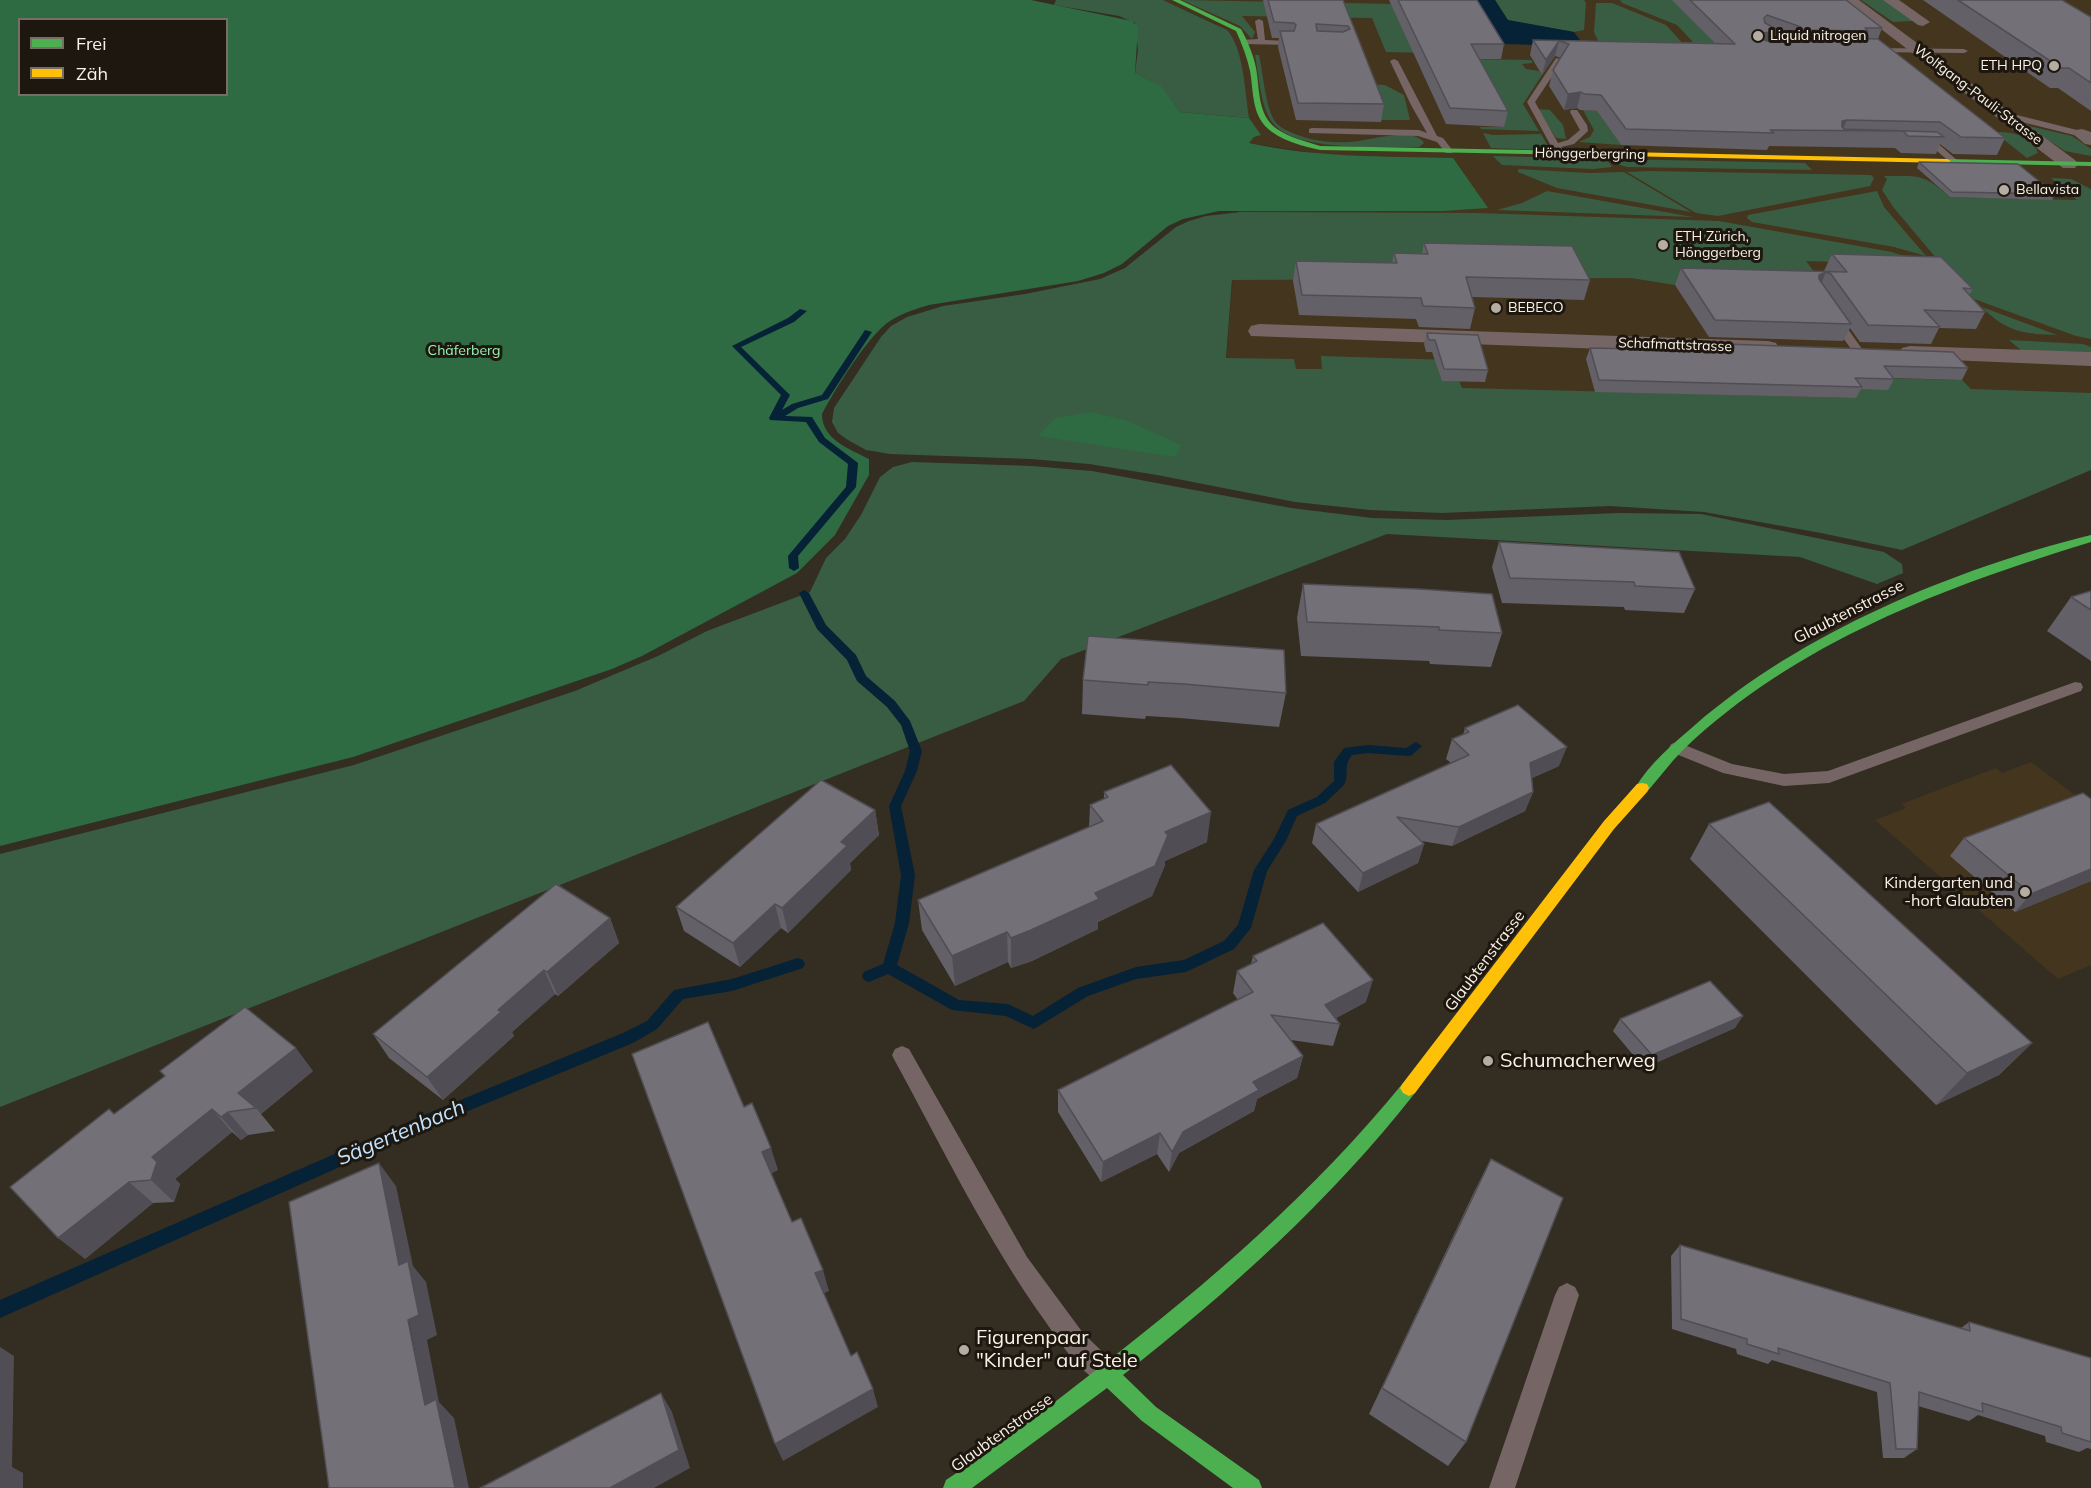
<!DOCTYPE html>
<meta charset="utf-8">
<style>
body{margin:0}
#map{position:relative;width:2091px;height:1488px;overflow:hidden;background:#342d22;font-family:Mulish,sans-serif}
canvas{display:block}
.legend{position:absolute;left:18px;top:18px;width:210px;height:78px;box-sizing:border-box;background:#1d170f;border:2px solid #756f65;margin:0;padding:8px 10px;list-style:none;font-size:18px;color:#faf2e7}
.legend li{display:flex;align-items:center;gap:12px;height:30px}
.legend b{width:30px;border:2px solid #756f65}
</style>
<div id="map">
<canvas width="2091" height="1488"></canvas>
<ul class="legend">
<li><b style="height:8px;background:#4caf50"></b>Frei</li>
<li><b style="height:8px;background:#ffc107"></b>Zäh</li>
</ul>
</div>
<script>
const context = document.querySelector('canvas').getContext('2d');
context.lineJoin = 'round';
function fill(path, color) {
  context.fillStyle = color;
  context.fill(path, 'evenodd');
}
function trace(path, color, width, dash) {
  context.strokeStyle = color;
  context.lineWidth = width;
  context.lineCap = dash ? 'butt' : 'round';
  context.setLineDash(dash || []);
  context.stroke(path);
}
function write(font, color, halo, rows, align = 'center') {
  context.font = font + ' Mulish,sans-serif';
  context.lineWidth = 6;
  context.setLineDash([]);
  context.textBaseline = 'middle';
  context.strokeStyle = halo;
  context.fillStyle = color;
  for (const [text, x, y, turn = 0] of rows) {
    context.save();
    context.translate(x, y);
    context.rotate((+turn || 0) * Math.PI / 180);
    context.textAlign = isNaN(turn) ? turn : align;
    if (halo) context.strokeText(text, 0, 0);
    context.fillText(text, 0, 0);
    context.restore();
  }
}
fill(new Path2D(`
 M1163 0H2091V422L1223 400 1238 210H1468L1365 156H1332L1249 143 1254 137 1256 130 1248 117 1244 88 1216 24Z
 M2031 762 2091 807V965L2058 979 1875 820 1906 808 1901 804 1996 768 2002 773Z`), '#44351e');
fill(new Path2D(`
 M1056 0H1163L1227 30C1244 48 1245 94 1249 118L1180 112 1160 86 1135 73 1138 50 1135 23 1119 16 1054 5Z
 M1182 0 1397 4 1430 53 1386 52 1372 18 1242 16 1255 32 1252 39 1240 26Z
 M1495 0H1584L1586 3 1584 30 1574 32 1507 20Z
 M1620 0H1676L1703 31 1726 32 1708 58 1677 25 1622 3Z
 M1861 0H1885L1913 21 1893 22Z
 M1596 3H1612L1666 25 1696 58 1605 56 1594 32Z
 M1255 55H1259C1263 73 1265 102 1273 118 1276 126 1287 131 1295 134 1312 141 1331 143 1349 142 1366 142 1413 125 1424 143L1419 147C1384 146 1293 153 1272 122 1260 105 1259 75 1255 55Z
 M1467 59 1531 60 1533 63 1522 64 1526 69 1539 71 1542 75 1523 104 1539 131 1481 129 1480 127H1504Z
 M1367 84 1385 85 1404 95 1410 120H1380Z
 M1538 109 1550 110 1563 125 1566 139 1556 138Z
 M1583 110 1597 111 1621 145 1579 142 1590 137 1594 130Z
 M2025 125 2072 136 2091 149V156L2065 151Z
 M1994 132C2011 132 2032 134 2038 153L2027 158Z
 M1483 133 1493 135 1541 134 1548 146 1545 150 1491 148Z
 M1493 156 1607 159 1612 167 1593 169 1502 165Z
 M1616 159 1805 163 1812 170 1627 167 1620 165Z
 M1518 169 1589 173 1624 172 1691 212 1557 188 1518 172Z
 M1651 171 1871 175 1874 178 1870 186 1718 216 1696 213 1627 172Z
 M1884 176C1919 176 1923 173 1950 197L2077 200 2051 178 2071 179 2091 189V339L2076 336 1974 299 1942 265 1894 208 1882 190 1887 179Z
 M1547 191 1693 217 1497 210 1522 203Z
 M1877 191 1884 207 1926 256 1894 247 1752 222 1747 218 1748 215Z
 M1241 212 1478 213 1719 221 1892 252 1928 265 1806 261 1829 292 1675 285 1631 278 1232 280 1226 358 1294 359 1296 369H1322L1321 356 1451 360 1462 388 1855 398 1849 389 1878 378 1962 380 1971 389 2091 393V470L1902 550 1821 533 1704 512 1610 506 1441 513 1370 510 1295 502 1157 475 1089 464 1031 459 890 454 866 450 848 440 838 433 832 422 834 408 881 337 891 326 907 317 943 306 1025 294 1100 279 1125 268 1176 227 1189 221 1206 216Z
 M1982 307 2057 335C2024 334 2006 332 1982 307Z
 M2009 340 2083 344 2091 347V352L2022 351Z
 M912 462 1032 466 1092 471 1291 508 1372 518 1447 520 1619 513 1701 514 1884 552 1902 564 1903 573 1877 584 1800 557 1387 534 1061 659 1024 701 0 1107V854L354 765 575 691 658 656 707 631 810 592 826 558 845 539 861 515 880 477 893 467Z`), '#395d42');
fill(new Path2D(`
 M0 0H1031L1132 21 1138 27 1135 73 1161 86 1180 112 1249 118 1261 135 1254 137 1249 143C1317 158 1385 156 1453 158L1488 208 1444 211H1219L1183 219 1168 226 1122 264 1104 273 1078 281 929 305C916 309 902 313 890 321 869 334 834 391 822 414 822 440 850 449 869 459V475L835 535 797 573 642 656 612 669 353 757 0 846ZM20 20H226V94H20Z
 M1091 412 1128 421 1181 445 1175 457 1038 436 1056 418Z`), '#2e6a42');
fill(new Path2D(`
 M1466 0H1495L1508 20 1574 32 1592 56 1539 45 1468 43Z`), '#052236');
fill(new Path2D(`
 M800 309 807 311 794 322 741 347 790 395 782 410 792 404 822 395 865 330 872 332 828 399 798 408 785 416 812 417 825 438 858 463 856 487 798 556 799 568 794 571 789 568 788 556 846 487 848 464 819 442 806 422 770 420 769 418 781 395 732 346 788 318Z
 M804 590 809 593 826 625 856 655 866 676 895 701 910 721 922 751 917 771 901 806 915 875 909 923 897 965 959 1000 1008 1004 1033 1016 1078 988 1136 967 1184 960 1224 941 1238 925 1254 870 1274 839 1288 810 1317 797 1334 781V762L1344 748 1368 745 1406 748 1416 742 1422 746 1412 755 1408 756 1368 753 1352 755C1342 768 1350 773 1344 785L1325 803 1297 816 1286 841 1267 871 1251 928 1234 949 1186 972 1136 979 1088 996 1034 1029 1006 1016 952 1010 888 974 869 982 864 980 862 976 864 972 883 964 895 923 901 875 889 806 905 771 910 751 901 725 887 707 857 681 847 660 817 629 799 593Z
 M798 958 803 960 805 964 803 968 732 991 683 999 657 1029 633 1043 434 1125 0 1318V1300L424 1115 623 1033 647 1021 674 990 732 979Z`), '#052236');
fill(new Path2D(`
 M1259 19 1263 21 1265 40 1289 41H1292V45L1241 44V40L1258 39 1255 21Z
 M1872 48 1964 49 1968 51 1964 53 1869 52 1868 50Z
 M1556 58 1563 60 1535 102 1558 143 1568 140 1580 130 1570 112 1571 110H1577L1587 125 1588 131 1574 144 1561 147 1564 153 1560 156 1551 146 1527 102Z
 M1394 59 1398 61 1437 136 1443 138 1453 151 1452 153H1446L1437 142 1418 136 1309 133V129L1312 128 1419 130 1427 133 1411 105 1390 61Z
 M2005 112 2085 132 2086 134 2082 137 2002 117 2001 115Z
 M1920 139 1935 141 1958 161 1951 163 1930 145 1917 144V140Z
 M1834 314 1838 315 1862 349V353H1854L1828 317Z
 M2075 682 2081 683 2083 687 2081 691 1829 783 1784 786 1723 773 1671 752 1669 748 1671 744 1677 742 1732 764 1784 774 1828 771Z
 M902 1046 909 1049 1027 1257 1083 1333 1116 1365 1119 1374 1116 1383 1107 1386C1081 1375 1061 1344 1045 1321 987 1240 943 1149 895 1061L892 1055 895 1049Z
 M1567 1283 1575 1287 1579 1295 1515 1488H1489L1555 1295 1559 1287Z`), '#766565');
fill(new Path2D(`
 M1843 0H1859L2075 160 2078 164 2075 168H2063Z
 M1883 0H1899L1930 22 1923 26 1918 25Z
 M2082 129 2091 132V145L2085 144 2073 134 2076 130Z
 M1259 324 1768 341 1776 343 1779 348 1776 353 1768 355 1251 336 1248 331 1251 326Z
 M1910 346 2091 352V366L1902 358 1899 353 1902 348Z`), '#766565');
fill(new Path2D(`
 M1172 0H1180L1241 29C1248 42 1253 54 1256 68 1260 89 1257 115 1277 129 1290 138 1305 141 1320 146L1579 151 1583 153 1579 155 1320 150C1303 146 1286 142 1272 132 1251 117 1254 93 1250 71 1247 57 1242 44 1236 31Z
 M1944 159 2091 162V166L1947 163H1944Z
 M2091 535V542C1944 587 1796 642 1683 750 1670 763 1659 778 1647 792H1637L1635 788C1649 764 1674 743 1695 725 1802 632 1954 569 2091 535Z
 M1409 1080 1415 1083 1418 1088 1415 1093C1330 1201 1230 1291 1123 1375L1156 1407 1259 1480 1262 1488H1233L1142 1421 1107 1388 972 1488H943L946 1480C999 1445 1050 1406 1100 1367 1210 1282 1314 1192 1403 1083Z`), '#4caf50');
fill(new Path2D(`
 M1579 151 1947 159 1951 161 1947 163 1576 155 1575 153Z
 M1642 783 1647 784 1649 788 1647 792 1614 829 1415 1093 1409 1096 1403 1093 1400 1088 1403 1083 1604 821 1637 784Z`), '#ffc107');
fill(new Path2D(`
 M1263 0H1343L1384 104 1381 122 1296 120 1278 47 1279 38H1272Z
 M1389 0H1477L1504 44 1501 59H1479L1508 111 1504 127 1446 124Z
 M1672 0H1846L1882 28 1878 39 2005 138 1997 155 1953 154 1940 144 1936 154 1901 153 1895 148 1769 146 1767 150 1621 145 1597 111 1580 110 1577 108 1564 110 1549 86 1553 70 1561 58 1555 56 1542 75 1530 55 1533 40 1715 43ZM1778 36 1787 39 1789 40 1776 41Z
 M1923 0H2062L2091 17V111L2058 88H2050Z
 M1919 162 2055 194 2052 200 1950 197 1917 168Z
 M1424 243 1590 280 1584 300 1472 297 1475 308 1470 329 1419 327 1416 319 1299 315 1293 281 1296 261 1392 263 1394 253H1422Z
 M1832 254 1973 289 1969 295 1985 312 1976 329 1939 328 1931 344 1860 342 1850 328 1843 341 1709 337 1675 285 1681 268 1825 272 1824 271Z
 M1427 333 1488 370 1485 382 1442 381 1432 352H1426L1424 344Z
 M1725 344 1968 368 1962 380 1893 378 1894 379 1888 390 1861 389 1856 398 1595 392 1586 359 1590 348 1722 351Z
 M1499 542 1695 589 1684 613 1625 610 1624 607 1502 603 1492 567Z
 M1303 584 1502 633 1491 667 1430 664 1429 661 1301 656 1297 618Z
 M2091 591V661L2047 631 2071 597Z
 M1088 636 1286 693 1279 727 1180 718 1146 716 1145 719 1082 714 1083 680Z
 M1465 728 1559 766 1532 778 1533 792 1525 811 1452 846 1421 841 1424 844 1418 863 1358 892 1312 843 1316 824 1451 763 1446 759 1452 739 1463 735Z
 M1104 792 1207 842 1165 861V865L1152 896 1098 922V929L1032 961 1011 968 1008 962 955 986 922 930 918 900 1089 827 1090 805 1104 799Z
 M2091 799V881L2015 912 1950 856 1964 838Z
 M875 810 879 835 850 863 851 870 788 933 781 928 740 967 684 931 676 907Z
 M1709 824 2032 1043 1999 1075 1936 1105 1690 859Z
 M610 918 619 943 558 996 555 994 512 1032 514 1036 443 1100 389 1058 373 1034Z
 M1253 956 1366 1002 1336 1018 1340 1024 1333 1046 1291 1040 1303 1056 1297 1078 1257 1099 1254 1111 1179 1153 1169 1172 1157 1154 1101 1182 1058 1112V1090L1238 1000 1233 993 1237 971 1251 964Z
 M1620 1019 1735 1028 1644 1068 1613 1031Z
 M313 1071 261 1114 275 1131 248 1135 241 1140 232 1132 175 1179 180 1184 174 1202 153 1203 85 1259 114 1114Z
 M1491 1159 1466 1442 1448 1466 1369 1414 1475 1190Z
 M1680 1245 1961 1328 1969 1322 2091 1358V1449L2087 1448 2079 1452 2046 1442 2045 1436 1978 1415 1969 1421 1918 1406 1917 1449 1904 1458H1883L1877 1392 1772 1360 1768 1364 1737 1354 1736 1349 1672 1329 1671 1256Z`), '#636067');
fill(new Path2D(`
 M1780 31 1774 46 1758 48 1763 33Z
 M1559 41 1555 56 1542 75 1546 60Z
 M1581 92 1577 108 1564 110 1568 94Z
 M1847 120 1842 131 1838 130 1842 121Z
 M1826 272 1819 289 1812 292 1819 275Z
 M1567 747 1559 766 1523 782 1530 763Z
 M1533 792 1525 811 1452 846 1459 827Z
 M875 810 879 835 850 863 851 870 788 933 782 908 841 842Z
 M1211 812 1207 842 1165 861V865L1152 896 1098 922V929L1032 961 1011 968V938L1095 893 1165 832Z
 M1424 844 1418 863 1358 892 1363 873Z
 M2091 869V881L2015 912 2031 894Z
 M775 904 781 928 740 967 733 943Z
 M610 918 619 943 558 996 547 972Z
 M1007 932 1008 962 955 986 952 956Z
 M544 970 555 994 512 1032 514 1036 443 1100 427 1077 498 1010Z
 M1373 980 1366 1002 1329 1022 1325 1005Z
 M1743 1016 1735 1028 1644 1068 1652 1055Z
 M2032 1043 1999 1075 1936 1105 1967 1073Z
 M296 1048 313 1071 261 1114 256 1108 238 1093Z
 M1303 1056 1297 1078 1257 1099 1254 1111 1179 1153 1169 1172 1172 1152 1183 1132 1253 1082Z
 M212 1109 232 1132 175 1179 180 1184 174 1202 151 1180 152 1157Z
 M228 1112 248 1135 241 1140 221 1117Z
 M1160 1133 1157 1154 1101 1182 1103 1162Z
 M771 1148 778 1170 769 1175 762 1152Z
 M379 1163 396 1186 413 1266 426 1282 437 1335 427 1340 439 1402 454 1418 469 1488H455L425 1405Z
 M129 1182 153 1203 85 1259 58 1238Z
 M823 1270 829 1291 822 1294 815 1273Z
 M0 1347 14 1356 12 1467 23 1473V1488H0Z
 M873 1389 878 1407 783 1461 775 1444Z
 M661 1393 672 1412 690 1468 654 1488H610Z`), '#504e54');
const building = new Path2D(`
 M1268 0H1343L1384 104 1298 103 1280 31H1294L1296 25 1294 23 1274 22ZM1316 24 1348 26 1350 29 1343 32 1317 31Z
 M1398 0H1477L1504 44H1471L1508 111 1450 108Z
 M1690 0H1846L1882 28H1865L1868 31 1803 30 1801 27 1767 15 1764 18 1765 23 1780 31 1763 33 1761 39 1767 41 1817 37 1878 39 2005 138 1961 137 1940 122 1847 120 1842 121V127L1844 129 1937 132 1944 137 1908 136 1903 131 1770 130 1774 133 1626 129 1601 95 1584 94 1581 92 1568 94 1553 70 1569 44 1559 41 1546 60 1533 40 1735 44Z
 M1958 0H2062L2091 17V83L2069 68H2061Z
 M1919 162 2018 164 2055 194 1952 192Z
 M1424 243 1572 246 1590 280 1466 277 1475 308 1423 306 1421 298 1302 295 1296 261 1397 263 1394 253 1428 254Z
 M1832 254 1941 257 1973 289 1963 288 1985 312 1924 310 1940 327 1868 325 1831 274 1826 272 1819 275V279L1851 324 1715 320 1681 268 1847 272Z
 M1427 333 1478 335 1488 370 1444 369 1435 340H1429Z
 M1725 344 1953 352 1968 368 1884 366 1894 379 1855 378 1862 387 1599 380 1590 348 1729 351Z
 M1499 542 1679 552 1695 589 1635 586 1634 582 1510 578Z
 M1303 584 1419 589 1492 594 1502 633 1439 630V627L1307 622Z
 M2091 591V610L2071 597Z
 M1088 636 1284 650 1286 693 1184 684 1148 682V685L1083 680Z
 M1518 705 1567 747 1530 763 1533 792 1459 827 1397 817 1424 844 1363 873 1316 824 1469 755 1452 739 1469 732 1465 728Z
 M1171 765 1211 812 1165 832 1168 835 1155 866 1095 893 1099 899 1031 930 1011 938 1007 932 952 956 918 900 1103 821 1090 805 1108 797 1104 792Z
 M821 780 875 810 841 842 847 846 782 908 775 904 733 943 676 907Z
 M2083 793 2091 799V869L2031 894 1964 838Z
 M1769 802 2032 1043 1967 1073 1709 824Z
 M556 884 610 918 547 972 544 970 498 1010 501 1012 427 1077 373 1034Z
 M1323 923 1373 980 1325 1005 1340 1024 1271 1015 1303 1056 1253 1082 1259 1090 1183 1132 1172 1152 1160 1133 1103 1162 1058 1090 1253 992 1237 971 1257 961 1253 956Z
 M1710 981 1743 1016 1652 1055 1620 1019Z
 M245 1007 296 1048 238 1093 256 1108 228 1112 221 1117 212 1109 152 1157 157 1162 151 1180 129 1182 58 1238 10 1187 109 1109 114 1114 165 1076 160 1071Z
 M708 1022 744 1107 752 1103 771 1148 762 1152 792 1222 801 1218 823 1270 815 1273 851 1356 857 1352 873 1389 775 1444 632 1054Z
 M1491 1159 1563 1198 1466 1442 1382 1388Z
 M379 1163 399 1265 408 1261 419 1315 408 1320 425 1405 436 1399 455 1488H329L289 1202Z
 M1680 1245 1970 1331 1969 1322 2091 1358V1442L2062 1433 2061 1427 1982 1403 1983 1412 1919 1392 1917 1449H1896L1890 1383 1778 1348 1779 1354 1747 1344V1339L1681 1319Z
 M661 1393 679 1450 610 1488H480Z`);
fill(building, '#737078');
trace(building, '#504e54', 1.5);
for (const [x, y, r, color] of [
 [1758,36,6,"#b5ada2"],
 [2054,66,6,"#b5ada2"],
 [2004,190,6,"#b5ada2"],
 [1663,245,6,"#b5ada2"],
 [1496,308,6,"#b5ada2"],
 [2025,892,6,"#b5ada2"],
 [1488,1061,6,"#b5ada2"],
 [964,1350,6,"#b5ada2"]
]) {
  const dot = new Path2D();
  dot.arc(x, y, r, 0, 2 * Math.PI);
  context.fillStyle = color;
  context.fill(dot);
  trace(dot, '#1d170f', 2);
}
write('14px', '#faf2e7', '#1d170f', [
 ["Liquid nitrogen",1770,36],
 ["ETH HPQ",2042,66,"right"],
 ["Bellavista",2016,190],
 ["ETH Zürich,",1675,237],
 ["Hönggerberg",1675,253],
 ["BEBECO",1508,308]
], 'left');
write('14px', '#faf2e7', '#1d170f', [
 ["Wolfgang-Pauli-Strasse",1978,95,37],
 ["Hönggerbergring",1590,154,1],
 ["Schafmattstrasse",1675,345,2]
]);
write('14px', '#95f6b3', '#1d170f', [
 ["Chäferberg",464,351]
]);
write('16px', '#faf2e7', '#1d170f', [
 ["Glaubtenstrasse",1849,612,-27],
 ["Glaubtenstrasse",1485,961,-53],
 ["Glaubtenstrasse",1002,1433,-36]
]);
write('16px', '#faf2e7', '#1d170f', [
 ["Kindergarten und",2013,883],
 ["-hort Glaubten",2013,901]
], 'right');
write('20px', '#faf2e7', '#1d170f', [
 ["Schumacherweg",1500,1061],
 ["Figurenpaar",976,1338],
 ["\"Kinder\" auf Stele",976,1361]
], 'left');
write('italic 21px', '#c1e3fe', '#1d170f', [
 ["Sägertenbach",401,1133,-23]
]);
</script>
